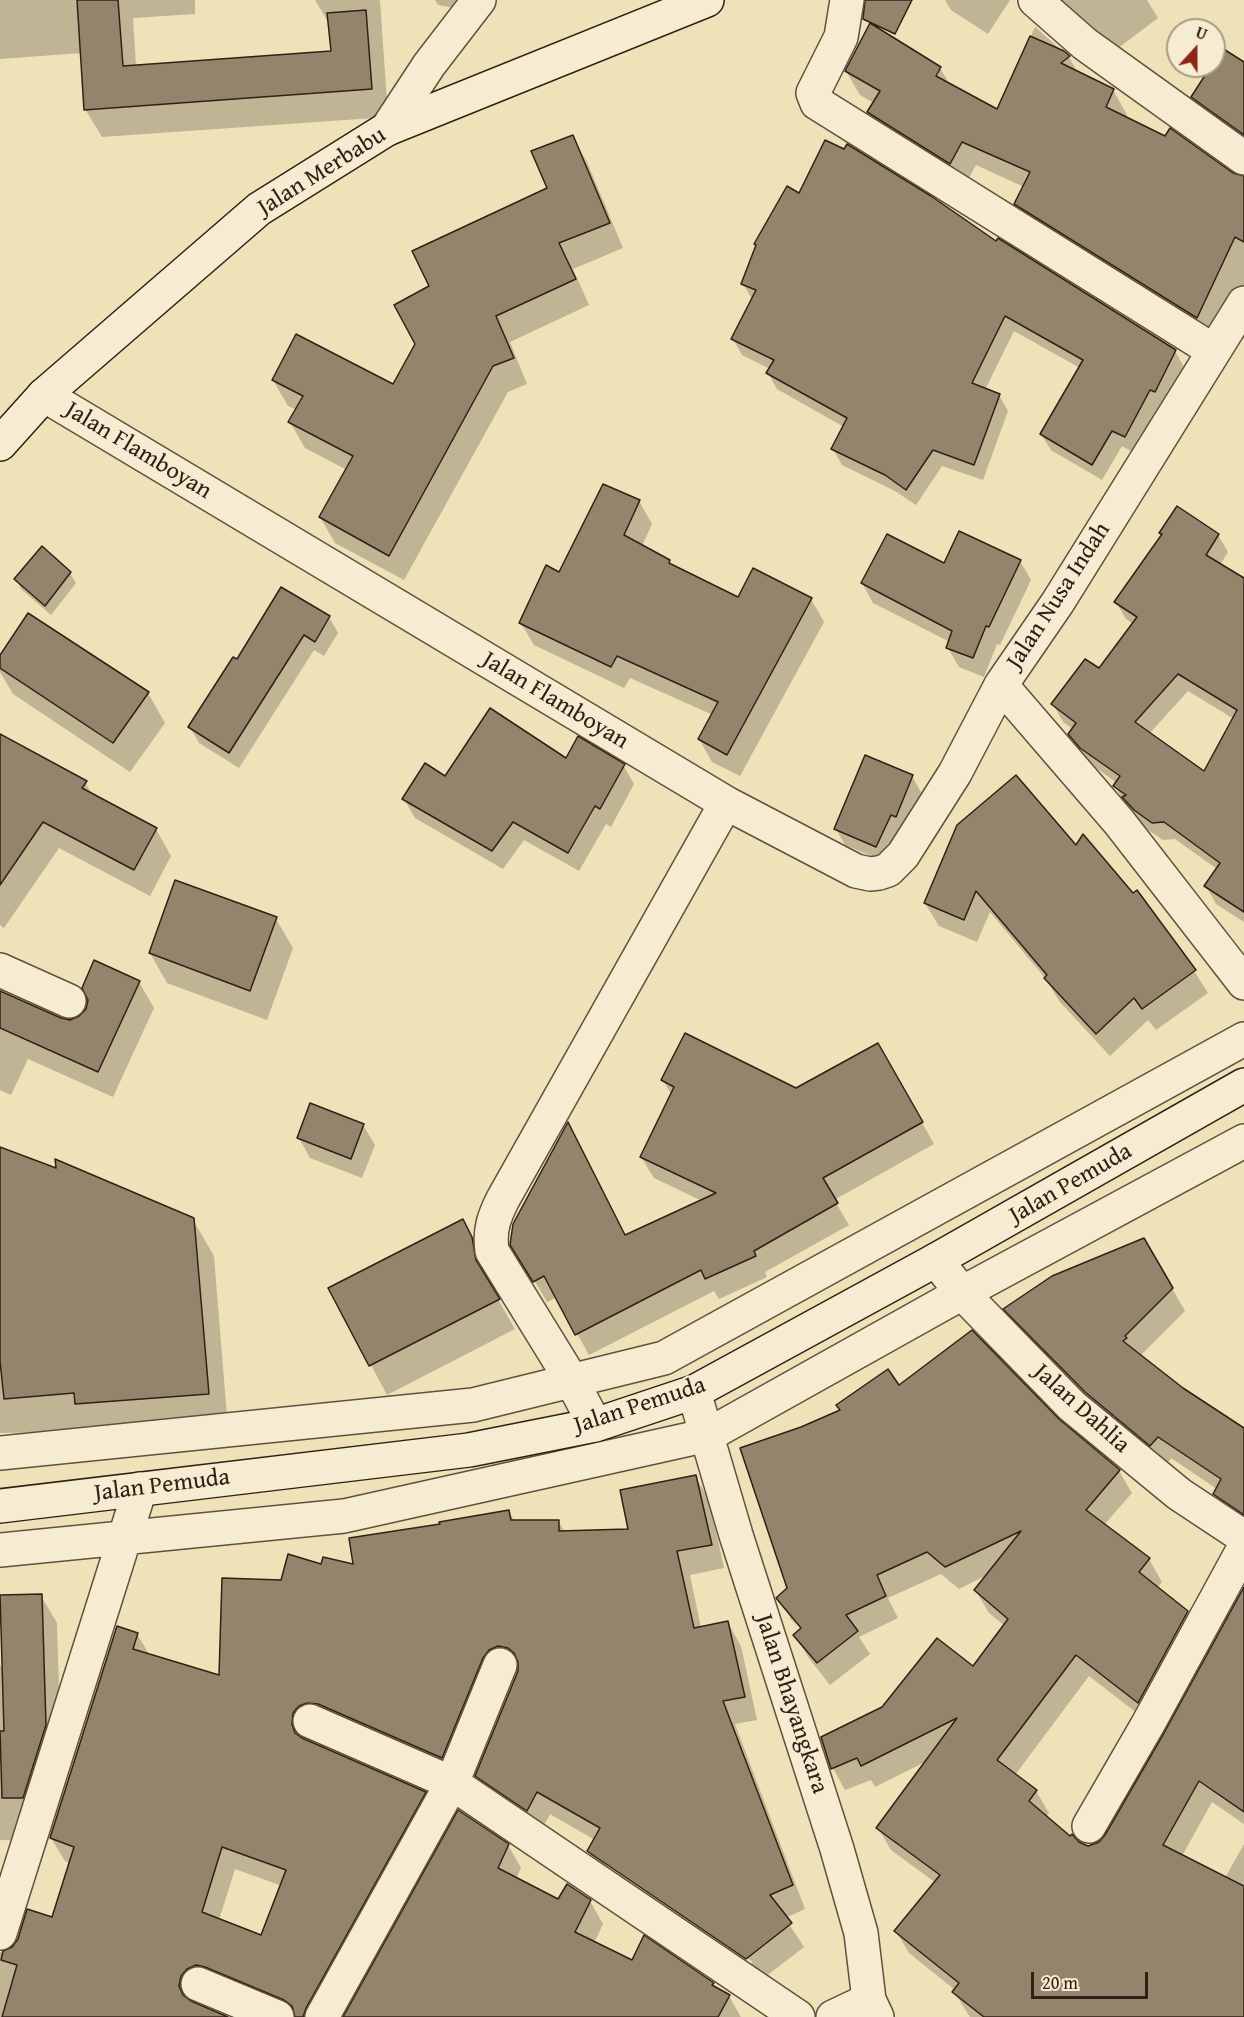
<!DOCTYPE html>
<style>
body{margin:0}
#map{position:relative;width:1244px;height:2017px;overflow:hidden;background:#efe1b8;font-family:"Gentium Book Plus",serif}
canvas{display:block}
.north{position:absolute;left:1166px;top:18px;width:60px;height:60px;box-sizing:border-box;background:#f5ecd1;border:2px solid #a79a87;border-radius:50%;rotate:21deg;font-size:16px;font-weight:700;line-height:24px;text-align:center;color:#322017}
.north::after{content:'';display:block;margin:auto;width:21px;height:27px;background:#8f2418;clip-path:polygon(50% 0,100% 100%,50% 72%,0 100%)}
.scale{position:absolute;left:1031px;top:1972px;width:117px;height:27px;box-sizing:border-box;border:3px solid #322017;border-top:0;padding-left:8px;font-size:18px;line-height:21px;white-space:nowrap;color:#322017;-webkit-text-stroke:4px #f5ecd1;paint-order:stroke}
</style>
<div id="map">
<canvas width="1244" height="2017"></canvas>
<div class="north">U</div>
<div class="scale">20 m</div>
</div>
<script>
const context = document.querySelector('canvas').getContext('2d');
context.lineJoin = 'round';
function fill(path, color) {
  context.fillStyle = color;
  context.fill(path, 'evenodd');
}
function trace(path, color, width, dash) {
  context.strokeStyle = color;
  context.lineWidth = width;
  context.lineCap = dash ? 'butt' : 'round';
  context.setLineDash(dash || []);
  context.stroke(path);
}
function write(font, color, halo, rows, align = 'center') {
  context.font = font + ' "Gentium Book Plus",serif';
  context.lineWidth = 4.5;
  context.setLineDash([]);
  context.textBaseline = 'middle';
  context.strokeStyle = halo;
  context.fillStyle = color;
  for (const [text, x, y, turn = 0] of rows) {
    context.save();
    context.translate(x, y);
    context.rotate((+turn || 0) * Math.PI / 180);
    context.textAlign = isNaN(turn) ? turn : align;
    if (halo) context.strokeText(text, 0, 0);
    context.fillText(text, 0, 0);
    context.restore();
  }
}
fill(new Path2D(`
 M0 0H195V14L133 18 136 66 332 52 330 20H327L315 0H380L388 117 102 137 85 109 82 53 0 59Z
 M435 0H467L465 10 438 5Z
 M945 0H1010L988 34 951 10Z
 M1059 0H1147L1158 18 1113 52Z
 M1035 27 1069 57 1078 73 1113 90 1127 115 1125 118 1232 175 1244 178V315L1211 341 1030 228 1016 204 1024 187 976 165 964 187 883 136 869 112 874 103 860 95 846 71 940 68 950 85 997 111Z
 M1214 63 1244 64V148L1206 121 1192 97Z
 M572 136 587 162 623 248 573 269 589 305 510 342 527 384 508 392 404 580 335 543 320 517 347 470 305 448 290 422 297 410 288 406 273 380 393 386 417 344 431 287 549 189Z
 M800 195 997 243 1175 351 1184 367 1164 407 1159 405 1134 453 1122 446 1102 480 1051 450 1041 434 1080 368 1014 331 985 390 999 395 1008 411 983 480 942 466 916 505 895 491 842 465 833 449 844 427 777 389 768 373 770 369 742 355 733 339 753 301 743 284 757 247 755 244Z
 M639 501 652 524 642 546 669 561 672 566 739 599H811L824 622 740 776 712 762 699 739 713 715 630 678 624 688 534 645 521 623 560 574Z
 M1161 533 1218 535 1228 552 1220 565 1244 580V922L1216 904 1206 886 1217 869 1175 839 1163 840 1145 828 1130 807 1125 804 1115 786 1117 783 1092 765 1080 752 1070 734 1073 729 1063 722 1053 704 1099 671 1133 624 1126 619 1116 602 1163 536ZM1188 691 1234 719 1205 773 1149 734Z
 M42 549 70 573 76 583 51 615 21 589 16 579Z
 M1020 561 1031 580 1000 645 997 644 984 677 959 667 948 648 950 642 873 603 862 583 944 566Z
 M329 617 338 633 324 656 314 650 239 768 199 743 190 727 237 662Z
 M0 658 148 693 165 723 130 772 13 694 0 672Z
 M0 736 85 782 93 796 156 829 171 856 150 896 59 848 4 928 0 925Z
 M567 760 623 765 634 784 611 827 606 824 579 871 524 840 503 869 415 818 404 799Z
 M912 776 921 792 905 832 886 862 845 845 836 829Z
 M1076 848 1132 895 1194 971 1208 993 1156 1030 1148 1020 1110 1056 1059 1001 1046 979 990 912 977 942 939 926 925 903Z
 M276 919 293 948 267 1020 167 983 150 953Z
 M139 982 154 1008 113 1097 28 1059 11 1095 0 1090V992L61 1020 70 1021Z
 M878 1045 934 1144 834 1200 849 1225 765 1272 767 1277 719 1299 714 1291 589 1355 557 1297 547 1302 512 1242 513 1229 518 1214 568 1126 626 1236 702 1201 654 1178 641 1157 672 1096 663 1080 796 1090Z
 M363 1125 375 1145 362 1178 310 1158 299 1138Z
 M0 1149 193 1220 214 1256 228 1429 0 1433Z
 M462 1221 489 1268 492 1289 515 1329 387 1395 330 1288Z
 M1144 1240 1185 1311 1140 1356 1183 1390 1244 1430V1528L1227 1516 1214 1494 1217 1489 1171 1458 1164 1468 1099 1414 1018 1331 1005 1309Z
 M898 1387 1058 1420 1119 1471 1132 1493 1104 1525 1149 1559 1162 1582 1157 1588 1187 1612 1200 1634 1151 1724 1089 1676 1015 1775 1036 1791 1049 1813 1046 1817 1078 1843 1088 1847 1100 1843 1106 1836 1244 1590V1824L1212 1802 1182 1856 1225 1878 1244 1844V2017H970L954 1992 955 1990 909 1953 896 1931 936 1883 891 1850 878 1828 927 1761 875 1787 871 1780 845 1790 833 1768 973 1668 1005 1626 989 1613 976 1591 989 1574 959 1589 941 1574 888 1598 898 1618 859 1637 870 1654 830 1685 808 1657 795 1635 800 1631 778 1598 789 1589 801 1428ZM789 1617H793L806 1633 804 1635Z
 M695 1476 709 1499 724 1568 690 1575 701 1628 728 1623 741 1646 757 1720 735 1724 805 1909 785 1918 804 1947 760 1981 602 1875 588 1851 595 1840 550 1814 540 1833 490 1799 477 1776 520 1670 511 1669 455 1780 306 1737 305 1741 425 1793 438 1816 326 2017H285L200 1992 193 2004 225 2017H0V1952L5 1953 53 1919 70 1863 65 1861 51 1838 137 1634 150 1656 221 1677 282 1582 322 1566H355L441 1525 508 1511 515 1522 558 1521 565 1532 630 1531ZM606 1862 753 1962 751 1964 606 1866ZM235 1869 282 1886 262 1937 219 1920Z
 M41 1596 57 1623 61 1753 33 1841 0 1840V1666H3Z
 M508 1845 521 1868 516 1879 559 1901H590L603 1924 594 1943 632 1962 713 1984 716 1989 729 1996 741 2017H345Z`), '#0003');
const building = new Path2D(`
 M77 0H118L123 66 331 51 327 13 366 10 372 89 84 110Z
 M865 0H912L895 34 863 19Z
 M870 23 941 67 936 76 997 109 1030 36 1064 51 1070 56 1061 63 1114 89 1106 107 1165 136 1170 128 1233 173 1244 176V242L1235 237 1197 318 1014 204 1030 172 962 142 950 164 867 112 880 91 845 71Z
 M1222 48 1244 62V135L1191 97 1211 66H1214V61Z
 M573 135 610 223 559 243 576 279 496 316 514 358 493 366 389 556 319 517 353 456 288 422 303 396 272 380 296 334 393 384 415 344 394 305 429 286 412 251 547 188 531 151Z
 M825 140 844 149 847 144 931 196 996 241 998 238 1176 350 1155 392 1150 390 1125 437 1112 431 1092 465 1040 434 1083 360 1005 316 972 383 1000 394 974 465 933 450 906 490 885 475 831 449 847 418 766 373 774 360 731 339 756 290 741 284 756 245 754 244 787 186 799 193Z
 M603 484 640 500 624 535 670 560 669 563 738 597 753 568 812 598 727 755 698 739 718 702 617 656 611 667 519 623 546 565 559 572Z
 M1177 506 1219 534 1206 555 1244 578V912L1204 886 1220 863 1164 822 1152 823 1134 810 1122 797 1126 795 1113 786 1120 776 1080 748 1068 734 1076 723 1051 704 1085 659 1099 668 1137 617 1114 602 1162 534 1159 533ZM1178 674 1237 710 1204 771 1135 722Z
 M959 531 1021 560 989 627 986 626 973 658 946 648 952 631 861 583 887 534 944 563Z
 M42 546 71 572 45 606 14 579Z
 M281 587 330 616 315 642 304 635 229 753 188 727 233 657 237 659Z
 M28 613 149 692 113 743 0 668V655Z
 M490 708 566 758 578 736 625 764 600 809 595 806 568 853 513 822 492 851 402 799 425 763 445 776Z
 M0 734 87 781 82 788 157 828 134 870 43 822 0 885Z
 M865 755 913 775 896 817 891 815 876 847 834 829Z
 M1016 775 1076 845 1083 834 1133 893 1137 890 1196 970 1142 1009 1134 998 1096 1034 1044 978 1047 975 976 891 964 920 924 903 957 825Z
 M175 880 277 917 250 991 149 953Z
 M94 960 140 981 98 1072 0 1028V991L61 1018 70 1020 79 1016 86 1009 88 1000 82 988Z
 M685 1033 796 1088 878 1043 923 1122 823 1178 838 1203 754 1251 756 1256 705 1279 701 1270 575 1335 544 1276 533 1282 510 1245 513 1224 568 1122 625 1235 716 1193 640 1157 674 1087 661 1080Z
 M310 1103 364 1124 351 1159 297 1138Z
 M0 1147 56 1168 55 1159 194 1218 209 1394 75 1404 74 1393 4 1399 0 1361Z
 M463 1219 472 1237 476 1260 500 1299 369 1366 328 1288Z
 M1144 1238 1173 1288 1125 1336 1127 1338 1123 1341 1183 1388 1244 1428V1515L1213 1494 1221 1479 1158 1437 1150 1446 1085 1392 1003 1309 1052 1276Z
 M972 1330 1059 1419 1120 1470 1086 1510 1150 1558 1139 1572 1188 1611 1138 1703 1076 1655 997 1760 1037 1790 1029 1801 1070 1836 1072 1834 1079 1842 1088 1846 1099 1842 1105 1835 1164 1733 1244 1587V1812L1199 1781 1163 1845 1244 1886V2017H984L952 1992 959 1983 894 1931 940 1875 876 1828 957 1718 861 1766 857 1758 831 1769 821 1737 882 1707 937 1638 973 1666 1008 1619 974 1590 1021 1531 945 1567 927 1552 877 1575 886 1596 846 1615 858 1631 817 1663 793 1635 801 1628 776 1598 787 1588 740 1448 801 1427 840 1410 836 1405 888 1369 899 1385Z
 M696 1475 712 1545 677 1551 694 1628 728 1621 745 1697 723 1701 793 1885 770 1895 792 1923 746 1959 587 1851 600 1828 537 1792 527 1811 475 1776 518 1671V1662L514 1653 508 1648 498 1646 489 1650 483 1658 442 1758 318 1704 307 1703 299 1706 293 1713 292 1724 295 1733 302 1738 426 1792 306 2008 303 2017H295L292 2006 284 2000 205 1967 196 1965 187 1969 181 1976 179 1986 183 1995 191 2001 228 2017H2L17 1965 1 1960 3 1951 12 1947 18 1939 27 1909 52 1917 74 1847 50 1838 117 1626 138 1633 133 1649 219 1675 222 1578 281 1580 288 1554 321 1564 323 1557 353 1564 349 1538 440 1524 439 1522 509 1510 511 1520H559V1531L628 1529 620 1490ZM222 1847 286 1870 261 1935 202 1912Z
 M42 1594 46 1725 23 1798H2L0 1731H4L0 1595Z
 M458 1810 509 1844 498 1868 558 1899 567 1884 591 1900 575 1932 632 1960 644 1935 714 1983 712 1985 730 1995 718 2017H343Z`);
fill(building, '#94846b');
trace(building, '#322017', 1.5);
const minor = new Path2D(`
 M847 0 841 37 813 93 817 103 1214 351
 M1035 0 1085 44 1244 158
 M387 129 429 65 479 0
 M1244 303 1058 602 1001 685 1119 822 1244 983
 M44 395 726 803 856 871 870 874 879 873 888 870 903 855 955 773 1001 685
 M0 970 69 1001
 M936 1260 962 1293 1072 1406 1179 1494 1244 1537
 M595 1425 572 1381 492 1251C489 1230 494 1217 503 1199L726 803
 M0 1453 473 1405 664 1358 1244 1039
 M0 1550 344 1516 708 1435 962 1293 1244 1141
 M310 1721 452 1783 798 2017
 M1089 1826 1148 1724 1244 1548
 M0 1933 140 1489
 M198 1984 277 2017
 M322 2017 452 1783 500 1665`);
const tertiary = new Path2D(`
 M694 1392 736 1535 837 1849 861 1933 869 2000 877 2017
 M833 2017 869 2000`);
const secondary = new Path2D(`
 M0 444 44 395 259 209 387 129 707 0
 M0 1506 469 1450 595 1425 694 1392 936 1260 1244 1085`);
trace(minor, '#61503f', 36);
trace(tertiary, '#61503f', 36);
trace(secondary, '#322017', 36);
trace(minor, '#f5ecd1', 33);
trace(tertiary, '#f5ecd1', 33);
trace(secondary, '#f5ecd1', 33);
write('24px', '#322017', '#f5ecd1', [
 ["Jalan Merbabu",322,172,-32],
 ["Jalan Flamboyan",138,451,31],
 ["Jalan Nusa Indah",1059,596,-57],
 ["Jalan Flamboyan",555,701,31],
 ["Jalan Pemuda",1071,1184,-30],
 ["Jalan Pemuda",640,1406,-18],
 ["Jalan Dahlia",1081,1409,42],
 ["Jalan Pemuda",162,1486,-7],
 ["Jalan Bhayangkara",791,1704,72]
]);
</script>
